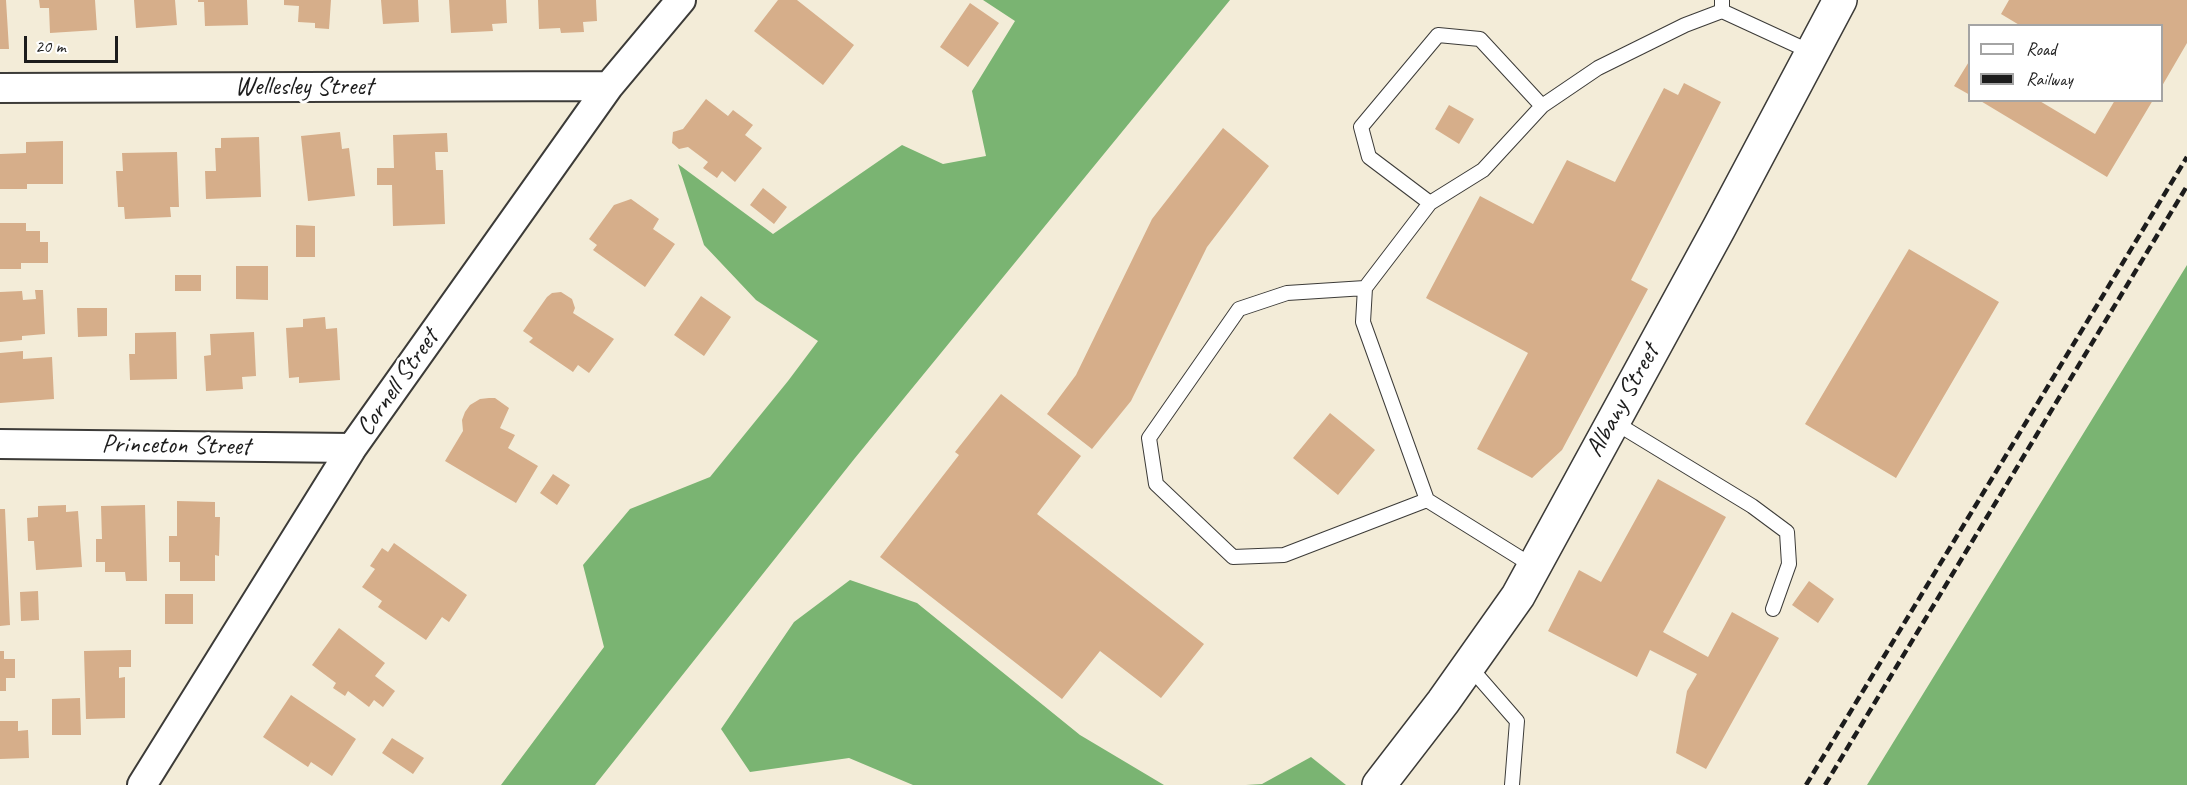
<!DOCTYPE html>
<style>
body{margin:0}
#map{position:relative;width:2187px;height:785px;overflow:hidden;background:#f3ecd8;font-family:Caveat,sans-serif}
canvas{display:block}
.legend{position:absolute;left:1968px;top:24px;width:195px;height:78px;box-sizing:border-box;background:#fff;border:2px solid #a4a4a4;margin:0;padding:8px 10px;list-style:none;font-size:18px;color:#1c1c1c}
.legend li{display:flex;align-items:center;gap:12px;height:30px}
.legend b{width:30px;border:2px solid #a4a4a4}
.scale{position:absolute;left:24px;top:36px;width:94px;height:27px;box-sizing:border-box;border:3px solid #1c1c1c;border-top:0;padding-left:8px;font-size:18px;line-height:21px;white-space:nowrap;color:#1c1c1c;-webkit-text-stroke:4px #fff;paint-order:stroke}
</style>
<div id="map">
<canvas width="2187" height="785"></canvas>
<ul class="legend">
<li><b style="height:8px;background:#fff"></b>Road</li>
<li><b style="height:8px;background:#1c1c1c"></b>Railway</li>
</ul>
<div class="scale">20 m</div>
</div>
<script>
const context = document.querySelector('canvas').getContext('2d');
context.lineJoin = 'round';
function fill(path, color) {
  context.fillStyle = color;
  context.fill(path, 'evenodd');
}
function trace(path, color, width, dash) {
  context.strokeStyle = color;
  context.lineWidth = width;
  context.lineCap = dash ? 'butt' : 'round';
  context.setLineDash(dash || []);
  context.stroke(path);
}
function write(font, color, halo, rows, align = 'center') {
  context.font = font + ' Caveat,sans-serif';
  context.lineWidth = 6;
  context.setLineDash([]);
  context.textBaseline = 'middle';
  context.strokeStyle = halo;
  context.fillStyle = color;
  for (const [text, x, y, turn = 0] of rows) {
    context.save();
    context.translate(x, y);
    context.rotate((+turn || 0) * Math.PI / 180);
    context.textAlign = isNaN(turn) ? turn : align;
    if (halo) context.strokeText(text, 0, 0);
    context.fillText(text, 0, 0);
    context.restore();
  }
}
fill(new Path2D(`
 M983 0H1230L855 458 595 785H501L604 647 583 565 630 509 710 477 788 381 818 341 756 300 704 245 678 164 773 234 902 145 943 164 986 156 972 91 1015 21Z
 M2187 265V785H1867Z
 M850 580 917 603 1080 735 1164 785H913L849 758 750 772 721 729 794 622Z
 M1311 757 1346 785H1246L1262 784Z`), '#7ab472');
fill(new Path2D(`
 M0 0H6L9 49H0Z
 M39 0H95L97 30 50 33 49 8H40Z
 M134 0H175L177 25 136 28Z
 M198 0H247L248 25 205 26 204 2H198Z
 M284 0H331L329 29 315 28V23L298 22 299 6 284 5Z
 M381 0H418L419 22 383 24Z
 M449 0H506L507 23 492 24 493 31 451 33Z
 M538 0H596L597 21 583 22 584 32 561 33 560 28 539 29Z
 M778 0H797L854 45 823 85 754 31Z
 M2009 0H2187V43L2162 86V26H2021L2001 14Z
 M970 3 999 23 968 67 940 47Z
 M1970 60V95L1954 86Z
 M1684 83 1721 102 1631 280 1648 289 1562 450 1532 478 1477 449 1528 353 1426 298 1480 196 1533 224 1567 160 1615 182 1664 88 1678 95Z
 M706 99 728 116 733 110 753 125 745 135 762 148 735 182 722 171 717 178 703 168 708 162 688 147 679 149 672 143 673 132 683 129Z
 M1979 100H2038L2095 134 2115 100H2153L2107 177Z
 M1449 105 1474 119 1459 144 1435 129Z
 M1223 128 1269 166 1207 247 1131 401 1092 449 1047 414 1076 375 1152 219Z
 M340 132 342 149 349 148 355 196 308 201 301 136Z
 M447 133 448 152H435L436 170H443L445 224 393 226 392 185H377V168H394L393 135Z
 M259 137 261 197 206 199 205 171H216L215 148H221V138Z
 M63 141V184H27V189H0V154L26 153V142Z
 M177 152 179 207H170L171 217 125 219 124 207H118L116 171H123L122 153Z
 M763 188 787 207 774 224 750 205Z
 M631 199 659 219 653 229 675 244 645 287 593 250 597 245 589 239 614 205Z
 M0 223H26V231H40V242H48V263H21V269H0Z
 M296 225 315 226V257H296Z
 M1909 249 1999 302 1896 478 1805 424Z
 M236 266H268V300L236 299Z
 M175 275H201V291H175Z
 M35 290H43L45 334 22 336V340L0 342V292L22 291 23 300 36 299Z
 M561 292 572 299 575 308 573 313 614 339 589 373 578 365 573 372 529 342 533 338 523 331 547 297 552 293Z
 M701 296 731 317 704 356 674 335Z
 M77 308H107V336L78 337Z
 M325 317 326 329 337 328 340 380 299 383V377L289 378 286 328 303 327V319Z
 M176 332 177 379 130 380 129 354H135V333Z
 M254 332 256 376 242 377 243 389 206 391 204 356 211 355 210 334Z
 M23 351V359L52 357 54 399 0 403V353Z
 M1001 394 1081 456 1037 514 1204 644 1161 698 1100 651 1062 699 880 557 959 455 955 452Z
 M489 398H495L509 408 500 428 515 435 508 448 538 466 516 503 445 461 463 431 462 420 465 412 470 405 480 399Z
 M1330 413 1375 450 1338 495 1293 458Z
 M553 474 570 485 557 505 540 493Z
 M1658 479 1726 517 1663 632 1708 657 1732 612 1779 638 1706 769 1676 753 1687 691 1697 674 1650 650 1637 677 1548 631 1579 570 1601 582Z
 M177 501 215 502V517H220L219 556 215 555V581H180V562H169V536H177Z
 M66 505V512L78 511 82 567 36 570 34 541H28L27 518 38 517V506Z
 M145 505 147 581H126L125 572H105V562H96V539H102L101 506Z
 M0 509H5L10 625 0 626Z
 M394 543 467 595 449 622 442 617 426 640 378 607 382 601 362 587 375 569 370 566 382 548 388 552Z
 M1809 581 1834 599 1818 623 1792 605Z
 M38 591 39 620 21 621 20 592Z
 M165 594H193V624H165Z
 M339 628 385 663 375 676 395 691 383 707 374 700 369 707 348 691 345 696 333 688 336 683 312 665Z
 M131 650V667H119V678L125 677V718L86 719 84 651Z
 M0 651H4V659H15V678H6V691H0Z
 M291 695 356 739 332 776 311 762 308 767 263 737Z
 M80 698 81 735H52V699Z
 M0 721H18V731L28 730 29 758 0 759Z
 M392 738 424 758 413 774 382 753Z`), '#d6ae8a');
const lane = new Path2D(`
 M1722 0V11L1811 52
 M1430 203 1369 157 1361 127 1438 35 1480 39 1542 106
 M1365 288 1287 293 1239 309 1149 438 1156 484 1233 557 1284 555 1427 500
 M1614 422 1752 506 1787 532 1789 564 1773 609
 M1533 566 1427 500 1363 322 1365 288 1430 203 1483 170 1542 106 1598 68 1685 25 1722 11
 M1469 666 1517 721 1512 785`);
const street = new Path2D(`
 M0 88 609 86
 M0 444 352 448
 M142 785 352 448 609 86 681 0`);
const secondary = new Path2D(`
 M1379 785 1443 702 1518 596 1719 228 1840 0`);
trace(lane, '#3c3b38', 16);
trace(street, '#3c3b38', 32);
trace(secondary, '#3c3b38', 36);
trace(lane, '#fff', 14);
trace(street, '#fff', 28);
trace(secondary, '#fff', 33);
trace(new Path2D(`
 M1806 785 2187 157
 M1825 785 2187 186`), '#1c1c1c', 4.5, [9, 4.5]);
write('26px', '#1c1c1c', '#fff', [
 ["Wellesley Street",304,87],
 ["Cornell Street",398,383,-55],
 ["Albany Street",1623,401,-61],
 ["Princeton Street",176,446,1]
]);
</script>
